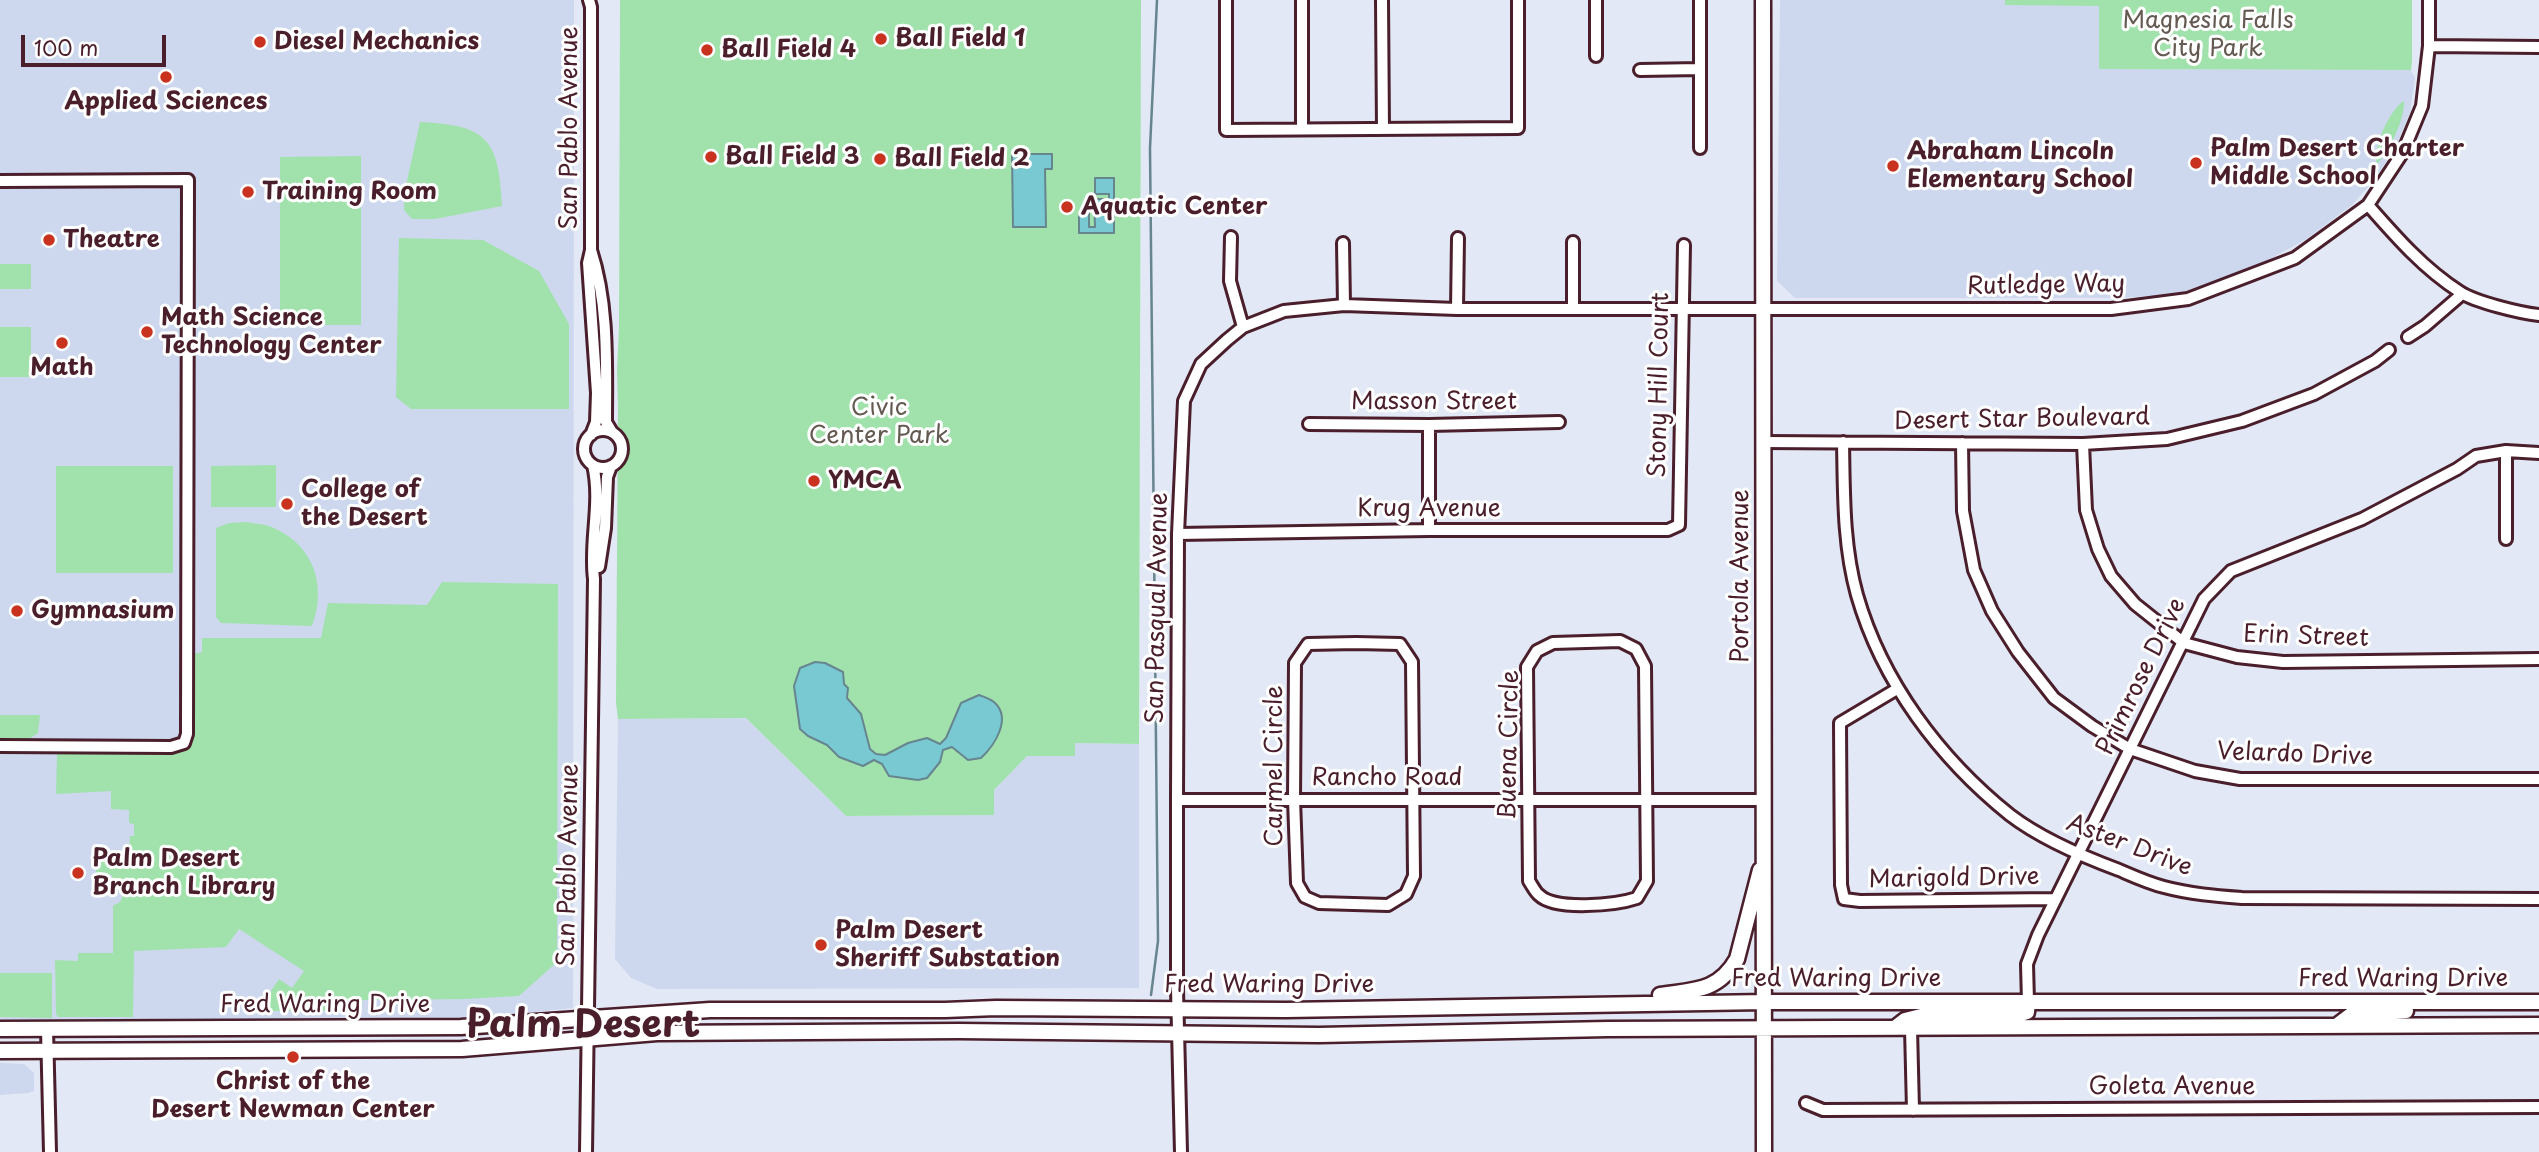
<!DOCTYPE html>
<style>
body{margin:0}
#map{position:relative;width:2539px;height:1152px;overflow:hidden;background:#e2e8f5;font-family:"Playpen Sans",sans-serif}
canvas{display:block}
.scale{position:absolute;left:21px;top:35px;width:145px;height:32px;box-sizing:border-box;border:4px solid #4a1f2b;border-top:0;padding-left:9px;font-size:21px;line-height:24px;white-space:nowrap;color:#4a1f2b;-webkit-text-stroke:5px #fff;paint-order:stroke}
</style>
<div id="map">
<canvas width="2539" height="1152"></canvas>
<div class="scale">100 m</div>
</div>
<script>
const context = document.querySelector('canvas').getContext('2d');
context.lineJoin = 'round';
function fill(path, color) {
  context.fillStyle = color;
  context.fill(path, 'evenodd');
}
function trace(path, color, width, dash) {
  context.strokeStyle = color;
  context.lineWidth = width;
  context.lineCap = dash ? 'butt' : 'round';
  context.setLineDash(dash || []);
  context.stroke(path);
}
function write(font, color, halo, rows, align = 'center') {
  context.font = font + ' "Playpen Sans",sans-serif';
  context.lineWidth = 6;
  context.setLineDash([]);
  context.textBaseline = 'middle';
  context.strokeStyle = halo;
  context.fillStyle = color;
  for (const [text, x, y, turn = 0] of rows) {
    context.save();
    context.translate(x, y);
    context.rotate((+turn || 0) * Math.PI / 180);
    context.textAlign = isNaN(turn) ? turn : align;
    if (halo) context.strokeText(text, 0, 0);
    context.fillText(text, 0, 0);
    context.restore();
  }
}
fill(new Path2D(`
 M0 0H574L573 1008 458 1020 0 1021Z
 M1780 0H2005V5H2099V69L2411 70 2415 78 2410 112 2397 145 2375 179 2352 205 2305 240 2266 261 2217 283 2174 295 2114 298H1795L1777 281Z
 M746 718 846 816 994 815V790L1027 756H1074L1075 743 1139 744V988L657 989 631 978 615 959 618 719Z
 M0 1063 24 1064 34 1073V1091L28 1093 0 1095Z`), '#cdd8ee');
fill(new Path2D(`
 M620 0H1141L1139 744 1075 743V756H1027L994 790V815L846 816 746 718 618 719 616 703 618 408 617 370 619 328Z
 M2005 0H2412V61L2411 70 2099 69V6L2005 5Z
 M2404 101C2405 119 2390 150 2377 164 2372 148 2390 109 2404 101Z
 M420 122C488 125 499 140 502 206L435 219H412L404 210 405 190Z
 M361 156V325H280V157Z
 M399 238 483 240 539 271 569 324V409H411L396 397Z
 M0 264H31V289H0Z
 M0 327H31V377H0Z
 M276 465V507H211V466Z
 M56 466H173V573H56Z
 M247 522C256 524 266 524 274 528 314 546 327 586 312 626L221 623 216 617V528L229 523Z
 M442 582 558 584 557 962 519 996 465 999 363 1000 361 1011H267V997L279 979 292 988 304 971 239 929 226 947 134 951 133 1017H58L56 1014 55 960 78 961V953H113V906L120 902 126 890 119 888 112 892V875H96V851H129L130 836H134V824L129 823V810L111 809V791L56 794 57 754 178 753 188 747 193 737V654L202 652V638H321L328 603 427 605Z
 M0 715H40L38 733 29 739H0Z
 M0 973H52V1018L0 1017Z`), '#a1e2ac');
const water = new Path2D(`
 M1012 154H1052V169H1045L1046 227H1013Z
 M1095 178H1114V233H1079V213H1089V227H1095L1094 199H1109V194H1095Z
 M815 662 825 663 843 672 844 684 848 688 847 698 861 714 870 749 876 754 885 755 908 743 927 738 940 744 946 738 961 703 979 695C984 697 991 699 995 703 1012 719 994 746 981 758L968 760 952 747 943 750 940 762 927 778 918 780 889 776 882 764 874 760 863 766 839 757 827 745 808 736 800 729 794 686 800 668Z`);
fill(water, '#79c9d2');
trace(water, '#66858f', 2);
trace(new Path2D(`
 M1151 995 1158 941 1150 148 1157 0`), '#66858f', 2.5);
const minor = new Path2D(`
 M589 0 591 7V250L588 263 597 393 596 422 591 435
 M1226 0V130L1518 128V0
 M1302 0V129
 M1382 0 1383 129
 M1700 0V148
 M2429 46 2539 47
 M1596 56V0
 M1640 70 1700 69
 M0 181 188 180 187 734 184 743 171 747 0 746
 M2368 205C2396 237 2424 269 2460 292 2475 302 2520 313 2539 315
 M1231 237 1230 281 1243 327
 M1573 242V309
 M1343 243 1344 305
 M591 250C609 305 606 366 606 422L612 432
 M1457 309 1458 238
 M2408 337 2425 326 2462 294
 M1309 424 1429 425 1559 422
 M1429 425V530
 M584 449a19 19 0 1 1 38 0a19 19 0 1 1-38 0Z
 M1762 442 2083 444 2167 439 2242 421 2314 394 2375 361 2389 350
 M1843 442C1844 493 1843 545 1857 595 1882 682 1940 759 2010 815 2040 838 2084 857 2119 870 2133 876 2148 883 2164 887 2190 894 2216 896 2242 898L2539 899
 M1962 443 1963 511 1974 570 1992 611 2018 652 2054 698 2092 726 2130 749 2195 771 2240 779H2539
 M2083 444 2086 510 2098 549 2111 576 2135 604 2184 643 2237 657 2283 662 2539 659
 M2506 451V539
 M1178 534 1429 530H1668L1679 525 1684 245
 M599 567 605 528 607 477 611 466
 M1620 641 1636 649 1645 666 1647 881 1637 898C1616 905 1555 911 1539 895 1535 892 1532 885 1529 881L1527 667 1537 651 1553 643Z
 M1356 643 1400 644 1412 662 1414 876 1406 894 1388 905 1319 903 1305 897 1297 883 1294 799 1295 663 1308 644Z
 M1897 689 1840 723 1841 885 1844 899 1860 901 2055 899
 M1177 800H1765
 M2028 1002 2027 964 2038 935 2204 599 2231 571 2362 519 2457 469 2476 456 2506 451 2539 453
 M1911 1028 1913 1110
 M47 1029 50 1152
 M1806 1103 1823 1110 2539 1107
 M586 1152 594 579C589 541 602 503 593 465
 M1181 1152 1177 989V800L1178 534 1184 401 1201 364 1227 340 1243 327 1284 311 1344 305 1457 309H2111L2188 299 2295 258 2368 205 2403 152 2422 106 2429 46V0`);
const major = new Path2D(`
 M1763 0 1764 1152
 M1660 995C1694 990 1718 992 1737 959L1760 870
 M2336 1026 2352 1014 2406 1011
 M1896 1027 1905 1020 1921 1016H2014L2027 1012 2028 1002
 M0 1029 461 1027 710 1010H945L996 1008 1286 1010 1765 1002H2539
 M0 1051 462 1049 657 1033 959 1031 1319 1035 1608 1029 2539 1025`);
trace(minor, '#4a1f2b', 16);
trace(major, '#4a1f2b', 19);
trace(minor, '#fff', 10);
trace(major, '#fff', 14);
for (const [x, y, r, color] of [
 [881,39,7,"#c8321e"],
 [260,42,7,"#c8321e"],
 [707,50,7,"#c8321e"],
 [166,77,7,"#c8321e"],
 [711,157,7,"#c8321e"],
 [880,159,7,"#c8321e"],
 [2196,163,7,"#c8321e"],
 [1893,166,7,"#c8321e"],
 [248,192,7,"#c8321e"],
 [1067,207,7,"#c8321e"],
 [49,240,7,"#c8321e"],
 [147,332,7,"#c8321e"],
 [62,343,7,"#c8321e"],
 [814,481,7,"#c8321e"],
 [287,504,7,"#c8321e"],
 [17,611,7,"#c8321e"],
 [78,873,7,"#c8321e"],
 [821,945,7,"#c8321e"],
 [293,1057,7,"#c8321e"]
]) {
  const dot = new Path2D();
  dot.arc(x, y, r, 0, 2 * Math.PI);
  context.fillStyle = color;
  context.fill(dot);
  trace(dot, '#fff', 2.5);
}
write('24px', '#645a52', '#fff', [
 ["Magnesia Falls",2208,21],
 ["City Park",2208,49],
 ["Civic",879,408],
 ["Center Park",879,436]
]);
write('bold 24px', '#4a1f2b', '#fff', [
 ["Ball Field 1",895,39],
 ["Diesel Mechanics",274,42],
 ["Ball Field 4",721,50],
 ["Applied Sciences",166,102,"center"],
 ["Palm Desert Charter",2210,149],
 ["Middle School",2210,177],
 ["Abraham Lincoln",1907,152],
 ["Elementary School",1907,180],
 ["Ball Field 3",725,157],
 ["Ball Field 2",894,159],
 ["Training Room",262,192],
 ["Aquatic Center",1081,207],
 ["Theatre",63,240],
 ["Math Science",161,318],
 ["Technology Center",161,346],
 ["Math",62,368,"center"],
 ["YMCA",828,481],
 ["College of",301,490],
 ["the Desert",301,518],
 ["Gymnasium",31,611],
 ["Palm Desert",92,859],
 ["Branch Library",92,887],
 ["Palm Desert",835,931],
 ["Sheriff Substation",835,959],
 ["Christ of the",293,1082,"center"],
 ["Desert Newman Center",293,1110,"center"]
], 'left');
write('24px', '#4a1f2b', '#fff', [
 ["San Pablo Avenue",570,128,-90],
 ["Rutledge Way",2046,286,-1],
 ["Stony Hill Court",1660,385,-89],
 ["Masson Street",1434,402],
 ["Desert Star Boulevard",2022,420,-1],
 ["Krug Avenue",1429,509],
 ["Portola Avenue",1741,576,-90],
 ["San Pasqual Avenue",1158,608,-89],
 ["Erin Street",2306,637,2],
 ["Primrose Drive",2142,677,-64],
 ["Buena Circle",1510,745,-89],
 ["Velardo Drive",2295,755,2],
 ["Carmel Circle",1275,766,-90],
 ["Rancho Road",1387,778],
 ["Aster Drive",2129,846,21],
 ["San Pablo Avenue",569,865,-89],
 ["Marigold Drive",1954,879,-1],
 ["Fred Waring Drive",1836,979],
 ["Fred Waring Drive",2403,979],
 ["Fred Waring Drive",1269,985],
 ["Fred Waring Drive",325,1005],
 ["Goleta Avenue",2172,1087]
]);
write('bold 38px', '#4a1f2b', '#fff', [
 ["Palm Desert",583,1027]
]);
</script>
